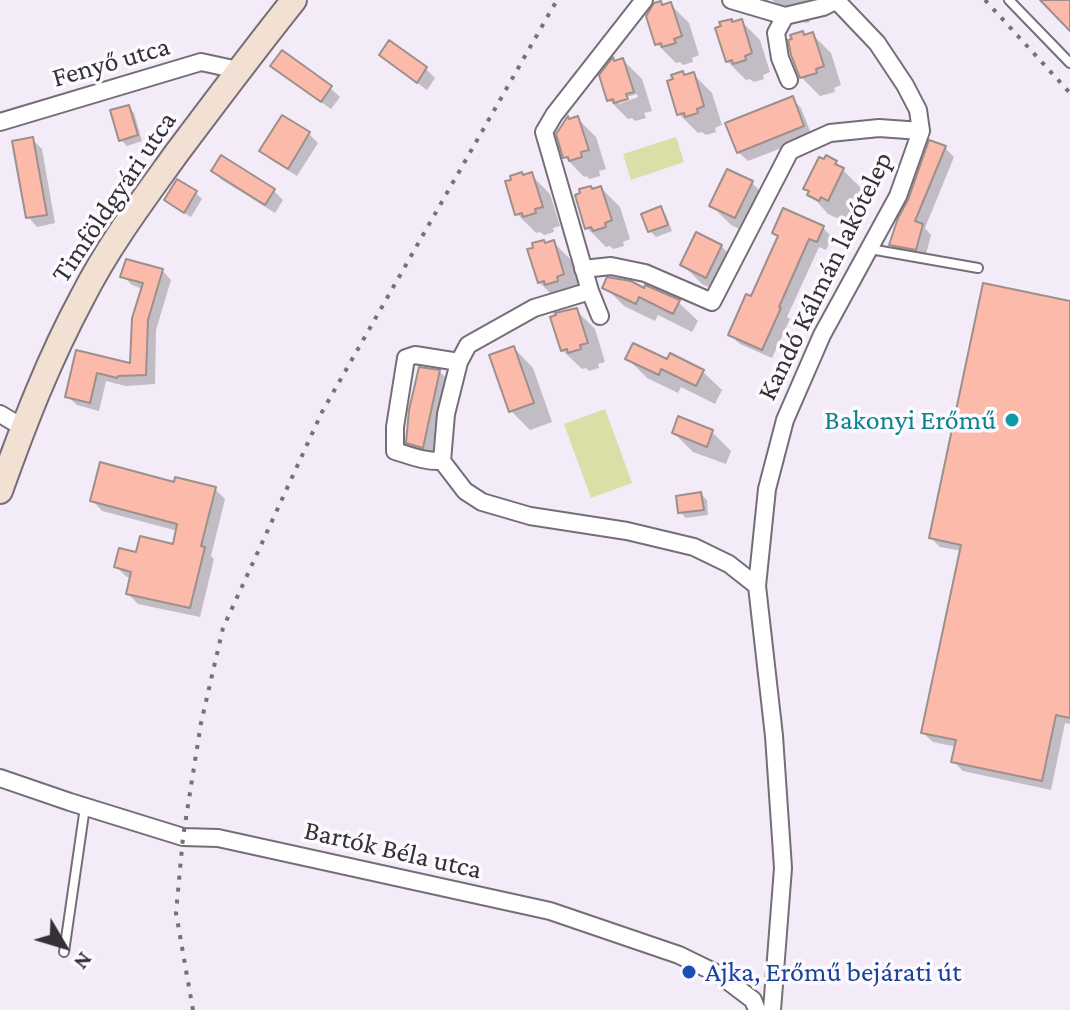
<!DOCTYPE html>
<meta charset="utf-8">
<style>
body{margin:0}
#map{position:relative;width:1070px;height:1010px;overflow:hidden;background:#f3ebf7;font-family:"Crimson Pro",serif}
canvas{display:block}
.north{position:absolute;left:24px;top:906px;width:80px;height:80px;-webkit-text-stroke:6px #fdfaff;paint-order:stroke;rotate:128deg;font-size:22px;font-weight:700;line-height:32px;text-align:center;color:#343135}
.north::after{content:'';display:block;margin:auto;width:28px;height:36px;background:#343135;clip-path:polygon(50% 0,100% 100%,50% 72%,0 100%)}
</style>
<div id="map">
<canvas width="1070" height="1010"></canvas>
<div class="north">N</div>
</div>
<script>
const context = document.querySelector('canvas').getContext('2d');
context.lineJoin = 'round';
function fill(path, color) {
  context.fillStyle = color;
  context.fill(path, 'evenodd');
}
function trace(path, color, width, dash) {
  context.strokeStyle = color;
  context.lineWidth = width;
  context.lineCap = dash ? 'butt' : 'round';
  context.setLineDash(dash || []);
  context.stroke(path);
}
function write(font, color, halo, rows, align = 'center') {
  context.font = font + ' "Crimson Pro",serif';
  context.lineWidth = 7;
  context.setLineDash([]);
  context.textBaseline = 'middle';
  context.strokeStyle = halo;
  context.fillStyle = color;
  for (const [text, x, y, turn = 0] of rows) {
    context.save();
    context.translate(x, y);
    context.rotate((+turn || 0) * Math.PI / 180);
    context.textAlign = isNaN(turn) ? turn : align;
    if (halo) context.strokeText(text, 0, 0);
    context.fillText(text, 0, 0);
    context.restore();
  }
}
fill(new Path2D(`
 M676 137 684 162 631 180 623 154Z
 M605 409 632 483 591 498 564 424Z`), '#dadea7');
fill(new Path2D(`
 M772 0H811L816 16 808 19 810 22 806 23 791 18Z
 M670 4 689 23 699 55 692 58 693 62 683 65 680 62 676 63 657 44 663 7Z
 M731 21 734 24 741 21 760 40 770 72 763 75 764 79 754 82 750 79 746 80 727 61Z
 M812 34 831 53 841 85 834 88 835 92 820 96 801 77 805 36Z
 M390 43 426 69 435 78 427 90 391 64 381 55Z
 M623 60 642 79 652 111 644 113 646 118 635 121 632 118 628 119 609 100 615 62ZM637 94 638 97 619 104V99Z
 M273 66 330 88 340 97 331 109 282 75Z
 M693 74 712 93 722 125 715 128 716 132 706 135 702 132 698 133 679 114 686 77Z
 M792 98 801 108 812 136 748 161 738 152Z
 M129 107 134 113 142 141 127 146 121 140Z
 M283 117 309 134 318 143 297 176 271 160 262 150Z
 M577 118 596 137 606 169 599 171 600 176 590 179 586 176 584 177 565 157 570 120Z
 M32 139 42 149 55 223 37 227 28 217Z
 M945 148 954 157 925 228 931 235 925 258 900 253 891 244Z
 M825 162 836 163 862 189 848 218 841 215 839 219 828 214 805 188Z
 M213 171 274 191 283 200 275 213 222 180Z
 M531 175 550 194 560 226 553 228 554 232 544 235 540 232 536 233 517 214 524 177Z
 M752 183 771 202 754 236 731 225 712 206Z
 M601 188 620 207 630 239 623 242 624 246 613 249 610 246 606 247 587 228 593 191Z
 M196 193 202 199 191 217 172 206 166 200Z
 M660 209 666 215 672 231 656 237 650 231 644 215Z
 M823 228 832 237 826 250 819 247 787 317 790 319 772 358 740 344 730 335 752 299 779 238 774 233Z
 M553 242 572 261 582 293 558 301 539 282 546 245Z
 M721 246 740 265 726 296 702 284 683 265Z
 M162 270 171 280 156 330 155 384 126 386 106 381 99 411 77 405 67 396 78 352 132 365 143 289 132 285 123 276Z
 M605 287 678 302 698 321 692 332 658 315 655 321 624 306Z
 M1070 303V724L1065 723 1051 790 963 771 954 762 957 747 933 742 923 733 962 551 940 547 931 538Z
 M576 310 595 329 605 362 598 364 599 368 589 371 586 368 582 369 562 350Z
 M514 348 533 368 552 422 530 430 511 411Z
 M628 359 668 362 702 371 722 390 715 404 681 387 678 393 647 378Z
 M440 372 449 381 432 456 418 452 408 442Z
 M712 432 731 451 726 464 693 452 674 433Z
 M176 484 215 489 225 499 211 556 214 559 200 617 138 604 128 594 132 578 127 577 116 567 137 555 174 546 178 531 102 511 92 500Z
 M701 494 707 500 708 515 686 518 680 512Z`), '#0003');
const building = new Path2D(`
 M1040 0H1070V31Z
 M661 1 662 5 671 2 682 36 674 39 676 43 662 47 661 43 655 45 646 16 654 3Z
 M732 19V22L742 19 752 53 745 56 746 60 733 64 732 60 726 62 715 28 721 26 719 22Z
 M803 31 804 35 813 32 824 66 816 69 817 73 800 78 791 55 788 40 792 39 790 35Z
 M389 40 427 67 417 83 379 55Z
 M282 50 332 86 321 102 270 66Z
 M613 57 614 61 623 58 634 92 626 94 628 99 614 103 613 99 607 101 599 75Z
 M683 71 684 75 694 72 704 106 697 109 698 113 685 117 684 113 677 115 667 81 673 79 671 75Z
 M793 96 804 126 737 153 725 123Z
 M129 105 138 135 119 141 110 110Z
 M282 115 310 132 288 169 259 151Z
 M568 116 569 119 578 116 589 150 581 152 582 157 569 161 568 157 563 158 556 134Z
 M33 137 47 215 26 218 12 141Z
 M929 140 946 146 915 221 923 224 916 250 889 245 898 218 908 200Z
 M221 155 275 189 265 205 211 171Z
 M826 155 837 161 835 164 844 168 828 201 821 197 819 201 807 195 809 191 803 189 819 157 824 159Z
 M727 169 753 181 735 218 709 206Z
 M522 172 523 175 532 172 543 207 535 209 536 213 523 217 522 213 515 215 505 181 511 180 510 176Z
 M177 179 197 191 184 213 164 200Z
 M591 186 592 189 601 186 612 220 605 223 606 227 593 231 591 227 585 229 575 195 580 193 579 189Z
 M661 206 668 225 648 232 641 214Z
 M783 208 824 226 817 242 809 239 779 307 781 308 762 350 728 335 746 294 751 296 778 236 772 233Z
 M696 232 722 245 706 278 680 265Z
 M544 240 545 243 554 240 564 274 557 277 558 281 545 285 544 281 538 283 527 249 533 248 532 243Z
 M126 259 163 269 148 320 146 375 118 376 117 378 97 373 90 403 65 397 76 350 130 363 132 318 143 283 120 277Z
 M607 277 631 281 644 288 645 285 680 300 673 314 639 297 636 304 602 288Z
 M983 283 1070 301V718L1056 715 1042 781 951 762 956 740 921 733 961 545 929 538Z
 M577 308 588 343 580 345 581 349 568 353 567 349 561 351 550 317 556 315 555 313Z
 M633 343 667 359 670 353 704 370 696 386 661 369 659 375 625 359Z
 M514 346 534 403 509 412 489 355Z
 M419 367 440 370 423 448 406 443 409 410Z
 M678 416 713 430 707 447 672 433Z
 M100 462 174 482 175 477 216 487 201 546 205 547 190 608 126 594 131 572 114 567 119 548 136 552 140 536 173 544 177 524 90 501Z
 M701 492 704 510 678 513 676 496Z`);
fill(building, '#fcbbaa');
trace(building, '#9d8f8c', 2);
const lane = new Path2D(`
 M1009 0 1070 63
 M870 249 978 268
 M64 952 85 807`);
const street = new Path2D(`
 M644 0 554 115 544 132 590 291 534 308 468 345 459 362 446 414 442 461 465 491 482 502 530 516 627 531 694 547 729 564 757 586
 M731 0 785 16 823 7 835 1
 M785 16 776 33 780 58 789 80
 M0 122 201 62 238 70
 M583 269 611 266 645 273 712 302 790 151 830 133 879 128 921 131
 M590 291 600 316
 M0 414 22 427
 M442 461C426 462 411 456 395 451V427L406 358 415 355 459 362
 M0 778 70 802 183 837 218 838 550 911 679 955 720 975 753 1000 757 1010
 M772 1010 783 868 774 736 757 586 767 489 785 420 822 335 898 196 921 131 918 110 905 85 877 43 836 0`);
const secondary = new Path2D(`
 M0 491C24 424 49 359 83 296 109 245 143 200 176 154 215 102 254 50 294 0`);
trace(lane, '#756e78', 12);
trace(street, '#756e78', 20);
trace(secondary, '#756e78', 28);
trace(lane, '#fff', 8);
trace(street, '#fff', 16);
trace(secondary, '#f2e0d3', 24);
trace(new Path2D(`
 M985 0 1070 93
 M193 1010 176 913 183 837 201 723 223 628 322 412 557 0`), '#767178', 4, [4, 8]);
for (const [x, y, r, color] of [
 [1012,420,8,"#0f9aa8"],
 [689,972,8,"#1a4fb4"]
]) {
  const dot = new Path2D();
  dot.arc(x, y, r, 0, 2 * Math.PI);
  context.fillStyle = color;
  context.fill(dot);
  trace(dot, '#fdfaff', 3);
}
write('28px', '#343135', '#fdfaff', [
 ["Fenyő utca",111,62,-16],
 ["Timföldgyári utca",114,197,-56],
 ["Kandó Kálmán lakótelep",825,276,-64],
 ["Bartók Béla utca",393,850,13]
]);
write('28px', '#0d838f', '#fdfaff', [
 ["Bakonyi Erőmű",996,420]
], 'right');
write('28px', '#164399', '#fdfaff', [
 ["Ajka, Erőmű bejárati út",705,972]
], 'left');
</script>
